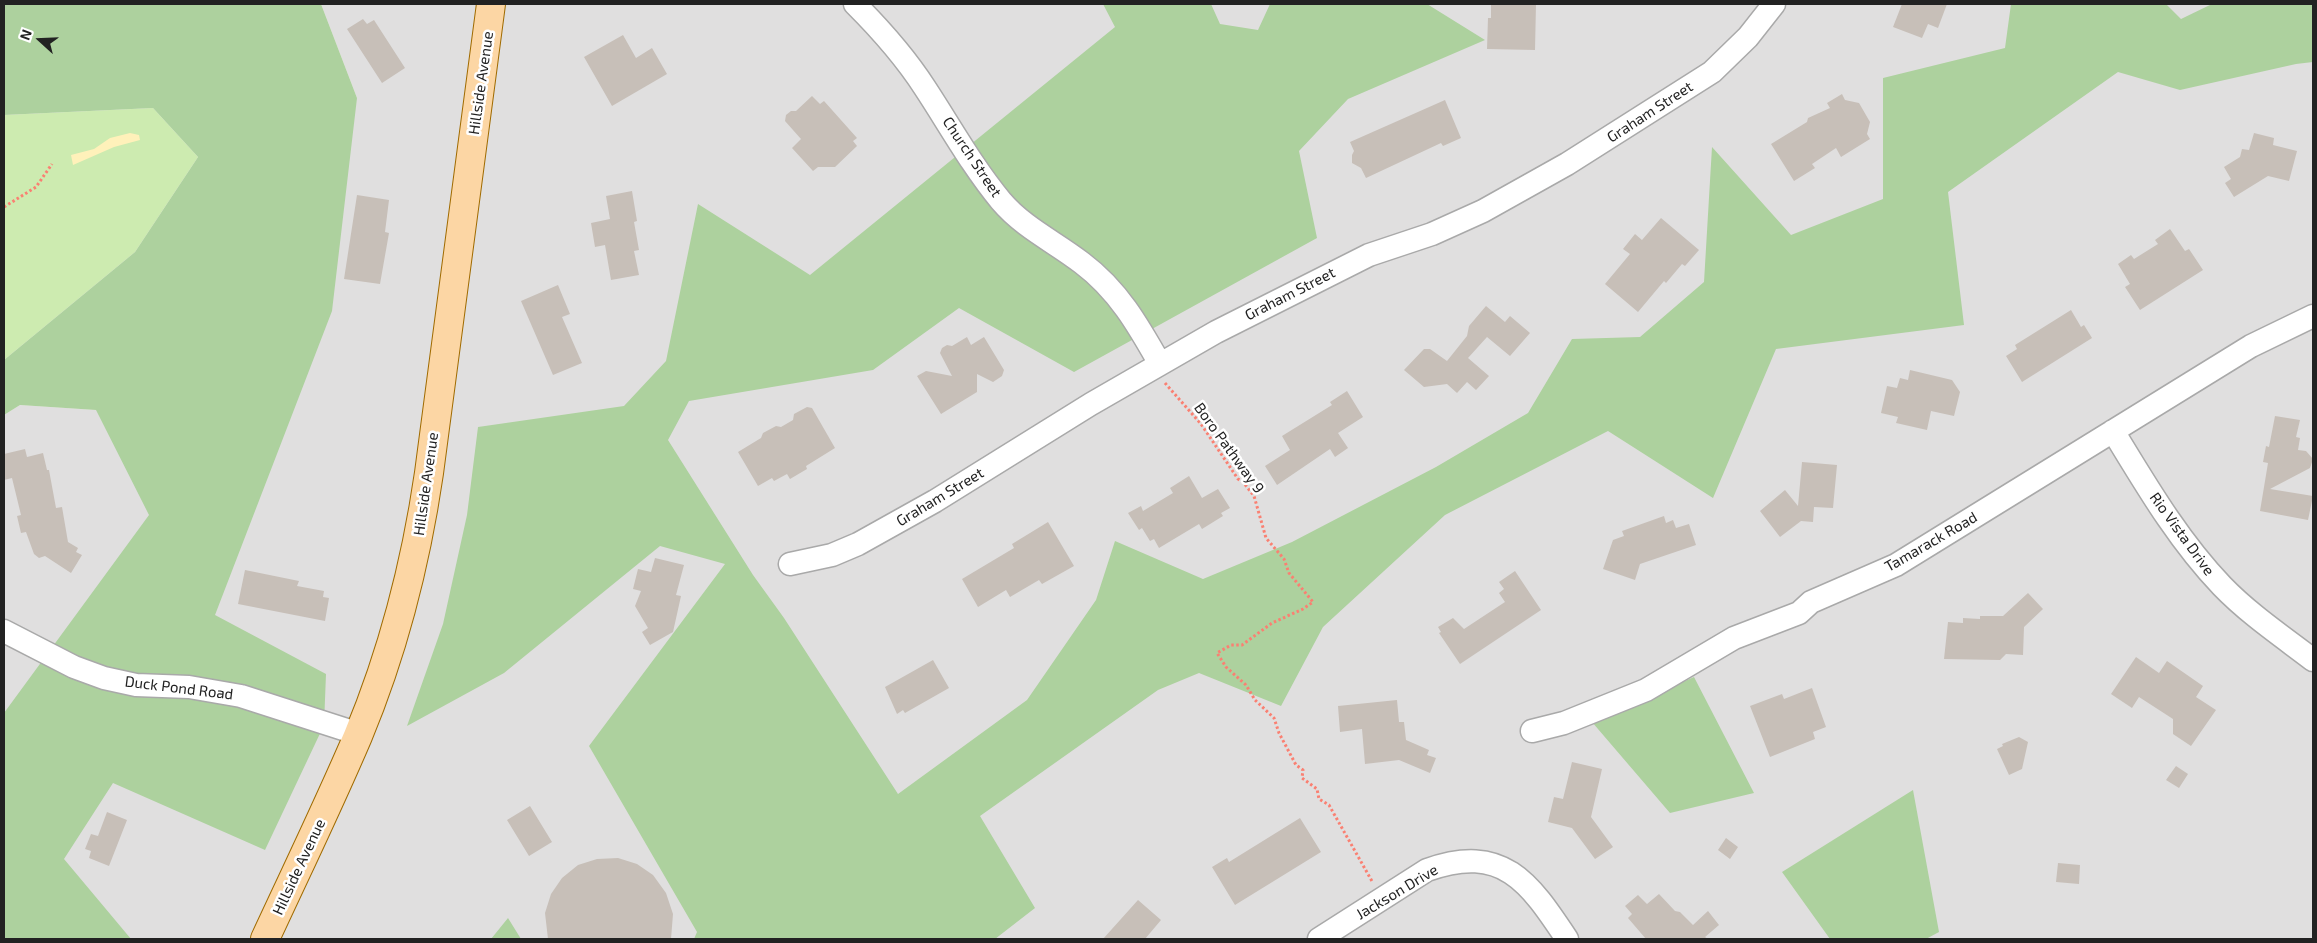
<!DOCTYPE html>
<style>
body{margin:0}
#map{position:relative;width:2317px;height:943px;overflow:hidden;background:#f2efe9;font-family:"Exo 2",sans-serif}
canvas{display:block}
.frame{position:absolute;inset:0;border:5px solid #222;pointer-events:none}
.north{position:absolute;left:15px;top:15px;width:50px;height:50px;-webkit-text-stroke:4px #fff;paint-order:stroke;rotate:290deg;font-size:14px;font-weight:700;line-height:20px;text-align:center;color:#222}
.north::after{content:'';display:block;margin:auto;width:18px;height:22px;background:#222;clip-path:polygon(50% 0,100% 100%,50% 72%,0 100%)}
</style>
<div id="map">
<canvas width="2317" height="943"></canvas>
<div class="frame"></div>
<div class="north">N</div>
</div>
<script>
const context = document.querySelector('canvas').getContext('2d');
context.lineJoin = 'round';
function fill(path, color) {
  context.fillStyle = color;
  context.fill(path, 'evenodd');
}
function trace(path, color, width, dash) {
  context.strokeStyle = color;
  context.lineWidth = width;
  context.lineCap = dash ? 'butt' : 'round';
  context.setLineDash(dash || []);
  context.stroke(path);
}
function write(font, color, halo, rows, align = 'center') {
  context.font = font + ' "Exo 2",sans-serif';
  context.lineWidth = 5;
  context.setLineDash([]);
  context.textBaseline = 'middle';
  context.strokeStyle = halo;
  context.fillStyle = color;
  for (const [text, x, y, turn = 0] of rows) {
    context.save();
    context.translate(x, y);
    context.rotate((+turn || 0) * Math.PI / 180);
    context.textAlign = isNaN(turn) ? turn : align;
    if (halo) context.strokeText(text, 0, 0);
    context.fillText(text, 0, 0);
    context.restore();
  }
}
fill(new Path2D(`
 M321 4H2313V939H4V415L20 405 96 410 357 98Z`), '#e0dfdf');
fill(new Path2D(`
 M153 108 198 157 135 252 4 360V115Z`), '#cdebb0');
fill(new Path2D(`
 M4 4H321L357 98 332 311 215 615 326 674 324 725 265 850 113 783 64 859 131 939H4V713L149 515 96 410 20 405 4 415V360L135 252 198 157 153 108 4 115Z
 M1103 4H1211L1220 24 1258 30 1270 4H1427L1485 40 1348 99 1299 151 1317 238 1074 372 959 308 873 370 689 401 668 440 753 575 784 618 898 794 1027 700 1096 600 1115 541 1203 579 1292 542 1436 467 1528 413 1572 339 1640 337 1704 282 1712 147 1791 235 1883 199V78L2005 48 2011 4H2166L2181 19 2212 4H2313V62L2296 64 2180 90 2118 72 1948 192 1964 325 1776 349 1713 498 1608 431 1445 515 1323 627 1281 706 1199 673 1158 690 980 816 1035 908 995 939H694L697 932 589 746 725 564 660 546 504 673 407 726 443 624 467 515 478 427 624 406 666 361 698 204 810 275 1115 27Z
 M1694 677 1754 793 1670 813 1592 722Z
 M1913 790 1939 932 1926 939H1830L1782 872Z
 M508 918 521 939H491Z`), '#add19e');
fill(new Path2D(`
 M130 133 139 135 140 140 114 147 73 165 71 155 94 149 110 138Z`), '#fff1ba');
fill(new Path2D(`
 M1491 4H1536L1535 50 1487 49 1488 18H1491Z
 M1902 4H1947L1938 28 1928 24 1922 38 1893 27Z
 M363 19 367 24 374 20 405 68 382 83 347 29Z
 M623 35 636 58 652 48 667 74 612 106 584 57Z
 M1842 94 1845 100 1859 103 1870 122 1867 134 1870 139 1841 157 1836 148 1812 164 1815 168 1794 181 1771 144 1807 122 1808 118 1830 108 1827 103Z
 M812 96 820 104 824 101 857 138 853 141 857 146 835 167H818L813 171 792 148 801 139 785 121 786 115 791 111H796Z
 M1445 100 1461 138 1443 146 1441 143 1366 178 1361 168 1352 163V155L1354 151 1350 142Z
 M2254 133 2274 138 2273 145 2297 151 2289 181 2268 176 2234 197 2225 183 2231 179 2224 167 2240 157 2242 149 2249 150Z
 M632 191 637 221 634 222 639 250 634 251 639 275 611 280 605 245 595 247 591 223 610 219 606 196Z
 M357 195 389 200 385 232 389 233 380 284 344 279Z
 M1661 218 1699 250 1685 266 1682 264 1666 283 1664 281 1638 312 1605 284 1630 254 1623 249 1635 234 1642 240Z
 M2170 229 2185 251 2189 249 2203 270 2140 310 2125 287 2130 284 2118 264 2131 255 2134 259 2158 244 2155 240Z
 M558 285 570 314 562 317 582 363 553 375 521 301Z
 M1486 306 1505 322 1510 316 1530 333 1510 356 1487 337 1468 358 1489 376 1476 390 1467 382 1457 393 1447 384 1424 387 1404 370 1424 349H1430L1447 361 1467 336 1469 326Z
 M2071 310 2081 327 2084 325 2092 338 2022 382 2006 356 2017 349 2015 345Z
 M967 337 971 345 984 337 1004 370 1002 376 993 382 977 374V392L941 414 917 376 926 371 952 376 940 353 942 348 947 345 952 346Z
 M1910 370 1952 380 1960 392 1954 416 1931 411 1927 430 1896 423 1898 417 1881 413 1887 386 1897 388 1900 378 1908 380Z
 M1347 391 1363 417 1338 433 1348 448 1335 457 1330 449 1277 485 1265 466 1290 450 1282 436 1332 405 1330 402Z
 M807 407 812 408 835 448 806 466 807 469 790 479 787 474 774 481 772 478 758 486 738 452 761 438 763 433 776 426 781 427 793 420 794 414Z
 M2275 416 2300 420 2296 437 2300 438 2298 450 2306 451 2313 459 2310 468 2270 489 2313 496 2308 520 2260 511 2268 463 2263 462 2266 446 2269 447Z
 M25 449 27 457 43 453 47 470H49L56 508 62 507 68 542 78 548 76 552 82 555 71 573 45 556 39 558 34 554 26 532 21 533 17 516 21 515 12 478 4 480V454Z
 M1802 462 1837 465 1833 508 1814 507 1813 522 1801 521 1780 537 1760 511 1785 490 1798 506Z
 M1189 476 1202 498 1218 489 1230 508 1221 513 1223 516 1202 529 1199 524 1159 548 1154 539 1150 541 1142 528 1139 530 1128 513 1141 506 1143 511 1173 493 1170 488Z
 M1664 516 1666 523 1673 520 1676 528 1689 524 1696 545 1640 564 1635 580 1603 569 1613 540 1624 536 1622 531Z
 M1048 522 1074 566 1042 584 1039 580 1010 597 1006 590 978 607 962 579 1014 548 1012 544Z
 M655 558 684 565 676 595 681 596 673 632 650 645 642 632 648 628 635 606 641 591 633 589 638 569 651 572Z
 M245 570 299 581 297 586 324 591 323 597 329 598 325 621 238 604Z
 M1515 571 1541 610 1460 664 1439 633 1441 632 1438 627 1453 618 1464 629 1505 602 1499 593 1504 589 1499 582Z
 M2028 593 2043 609 2024 627 2023 655 2006 654 2000 660 1944 659 1948 622 1963 623V618L1980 619V616H2003Z
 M2136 657 2159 673 2167 661 2203 686 2196 697 2216 710 2191 746 2173 734V719L2139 697 2132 708 2111 694Z
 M933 660 949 688 905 713 903 710 897 714 885 687Z
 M1812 688 1826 727 1813 732 1815 739 1770 757 1750 706 1782 694 1784 699Z
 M1397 700 1399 722H1404L1406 740 1429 750 1427 755 1436 758 1430 773 1399 760 1365 764 1362 729 1340 732 1338 706Z
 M2019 737 2028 742 2022 769 2009 775 1997 749 2003 746 2002 744Z
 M1572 762 1602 769 1591 817 1613 847 1595 859 1572 828 1548 822 1554 797 1563 799Z
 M2176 766 2188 774 2179 788 2166 780Z
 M530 806 552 842 529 856 507 820Z
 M107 812 127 820 109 866 89 858 91 851 85 849 91 834 98 836Z
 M1300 818 1321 852 1235 905 1212 867 1227 858 1229 862Z
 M1726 838 1738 847 1730 859 1718 850Z
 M618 858 637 864 653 875 666 893 673 914 671 939H548L545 913 551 894 562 878 578 865 597 859Z
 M2058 863 2080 865 2079 884 2056 882Z
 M1659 894 1675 911 1680 912 1693 925 1708 911 1719 925 1705 937 1708 939H1646L1628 918 1632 914 1625 906 1638 895 1647 904Z
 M1138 900 1161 920 1145 939H1103Z`), '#c7bfb8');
const minor = new Path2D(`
 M855 4C881 30 905 57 925 88 950 126 972 166 1001 201 1024 228 1055 242 1082 263 1118 290 1138 325 1160 364
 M2113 431C2146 485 2178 540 2222 586 2249 614 2283 637 2313 660
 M790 564 832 555 858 544 935 501 1091 404 1216 332 1369 255 1432 234 1483 211 1567 164 1712 72 1748 37 1774 4
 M4 631 74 667 104 678 136 685 189 687 241 696 359 734
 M1532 731 1564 723 1646 690 1734 638 1799 613 1811 602 1896 565 2251 346 2313 316
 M1319 939 1427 870C1503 843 1529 882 1567 939`);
const major = new Path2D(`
 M265 939C296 872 329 804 358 736 393 652 416 562 429 473L491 4`);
trace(minor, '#a9a9a9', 25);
trace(major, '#a06b00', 30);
trace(new Path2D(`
 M4 207 36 187 52 164
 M1165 383 1201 424 1238 479 1243 482 1254 496 1266 538 1284 559 1289 573 1313 602 1303 609 1272 623 1242 645H1231L1217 653 1226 667 1246 685 1255 700 1274 718 1279 733 1296 765 1303 770 1302 778 1317 789 1319 799 1329 805 1373 883`), '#fa8072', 3, [2.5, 2.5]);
trace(minor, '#fff', 22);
trace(major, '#fcd6a4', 28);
write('15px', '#222', '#fff', [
 ["Hillside Avenue",481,83,-82],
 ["Graham Street",1650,112,-33],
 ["Church Street",972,157,56],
 ["Graham Street",1290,294,-27],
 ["Boro Pathway 9",1229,448,54],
 ["Hillside Avenue",426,484,-82],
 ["Graham Street",940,497,-31],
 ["Rio Vista Drive",2182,534,54],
 ["Tamarack Road",1931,542,-30],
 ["Duck Pond Road",179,688,7],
 ["Hillside Avenue",299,867,-65],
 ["Jackson Drive",1397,892,-31]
]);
</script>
